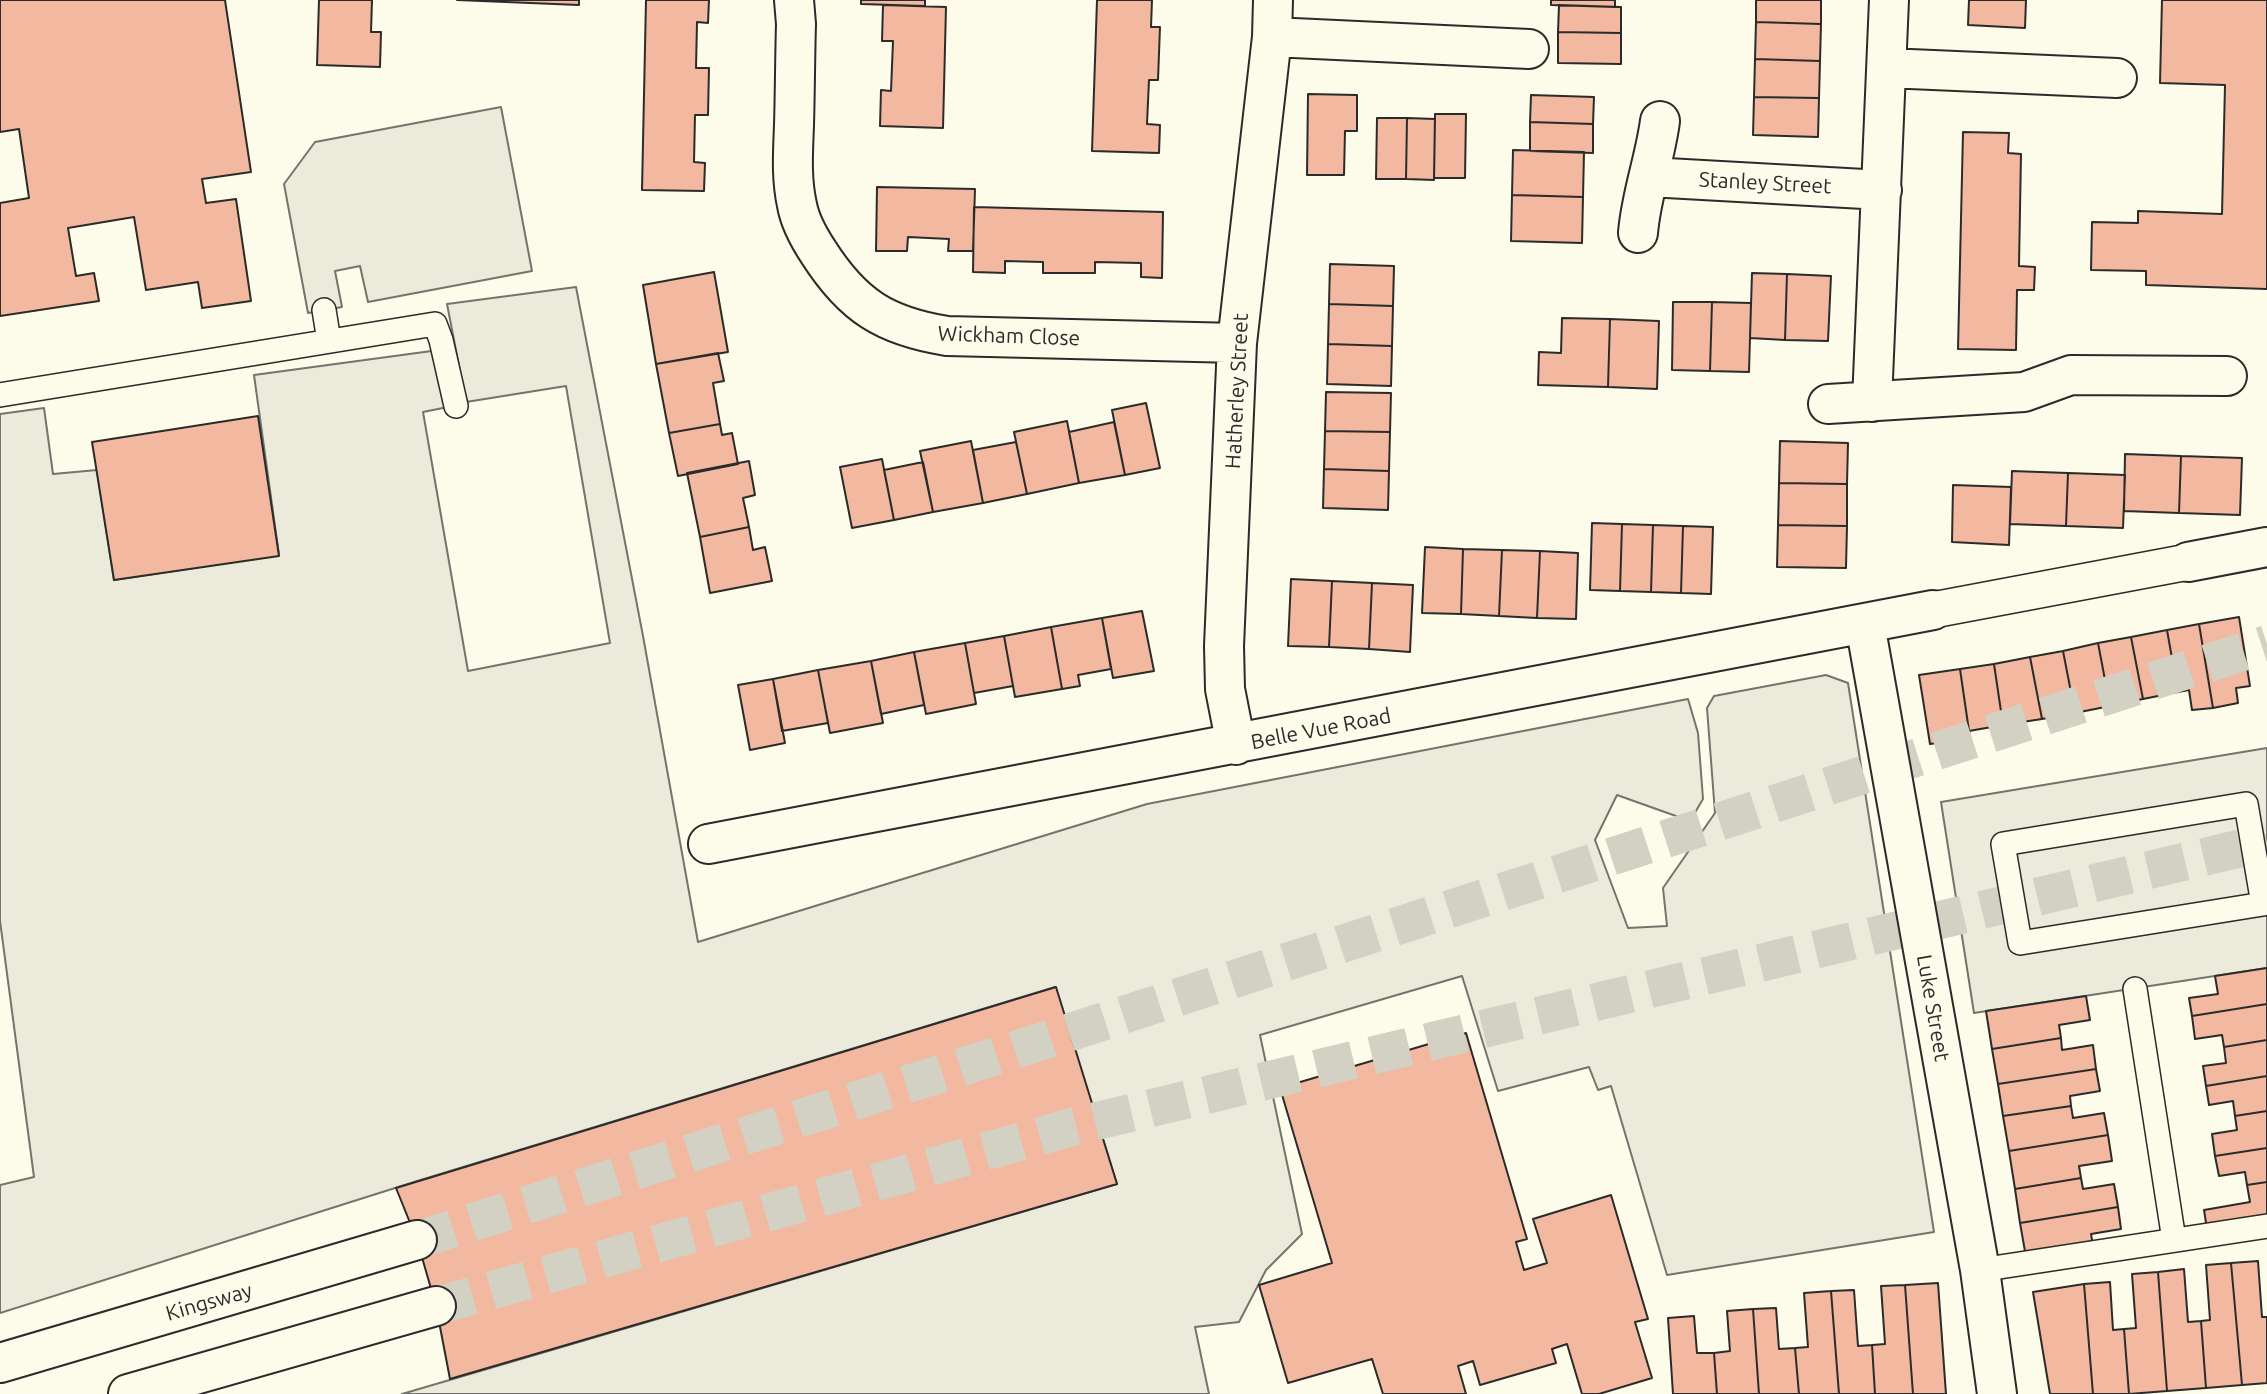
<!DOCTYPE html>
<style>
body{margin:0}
canvas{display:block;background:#fdfbea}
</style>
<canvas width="2267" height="1394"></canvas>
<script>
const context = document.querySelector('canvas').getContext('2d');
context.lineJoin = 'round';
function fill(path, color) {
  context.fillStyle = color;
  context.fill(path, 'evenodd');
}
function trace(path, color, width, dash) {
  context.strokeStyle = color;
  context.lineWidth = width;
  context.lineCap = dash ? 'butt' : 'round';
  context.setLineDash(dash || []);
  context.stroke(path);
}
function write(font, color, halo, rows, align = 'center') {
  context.font = font + ' Ubuntu,sans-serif';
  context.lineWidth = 5;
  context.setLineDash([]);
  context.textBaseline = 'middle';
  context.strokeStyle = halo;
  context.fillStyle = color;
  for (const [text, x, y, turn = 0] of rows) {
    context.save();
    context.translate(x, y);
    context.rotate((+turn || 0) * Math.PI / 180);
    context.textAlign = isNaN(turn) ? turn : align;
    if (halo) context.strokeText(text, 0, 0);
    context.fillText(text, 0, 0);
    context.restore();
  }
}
const green = new Path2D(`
 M576 287 643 636 698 942 1147 804 1688 699 1698 733 1703 799 1690 821 1617 795 1595 840 1628 928 1667 926 1663 888 1715 813 1707 708 1714 696 1826 675 1848 683 1934 1232 1667 1275 1611 1086 1598 1090 1589 1067 1498 1091 1462 976 1260 1035 1302 1234 1266 1270 1239 1322 1195 1327 1209 1394H402L1117 1184 1055 987 414 1182 0 1313V1185L34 1177 0 921V414L44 408 53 474 97 470 114 580 279 555 254 375 439 350 448 407 423 412 468 671 610 643 566 386 466 402 447 304Z`);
fill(green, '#ecebdb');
trace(green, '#74746e', 2);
const parking = new Path2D(`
 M501 107 532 271 368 302 360 266 335 271 342 307 308 313 284 184 315 142Z
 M2267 748V968L1974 1013 1941 802Z`);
fill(parking, '#eceadb');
trace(parking, '#74746e', 2);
const building = new Path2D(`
 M0 0H225L251 172 202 179 206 203 236 199 251 301 202 308 198 282 146 290 134 217 68 228 76 276 94 273 99 301 0 316V203L29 198 19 129 0 132Z
 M319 0H372L371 32H381L380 67 317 65Z
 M457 0H579V5Z
 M646 0H709L708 23 697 22 696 68H709L708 115H695L694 162 705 163 704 191 642 190Z
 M861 0H925V6L861 4Z
 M1097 0H1152L1151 27H1160L1158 80H1149L1147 124 1160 125 1159 153 1092 151Z
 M1551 0H1615V7L1551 5Z
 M1756 0H1821V24L1756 22Z
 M1969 0H2026L2025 28 1968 25Z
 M2162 0H2267V289L2146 285V271L2091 270 2092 222 2138 223V211L2222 214 2225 85 2160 83Z
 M883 5 946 7 943 128 880 126 881 90 891 91 893 41H882Z
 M1559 5 1621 7V33L1558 32Z
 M1756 22 1821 24 1820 61 1755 59Z
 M1558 32 1621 33V64L1558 63Z
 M1755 59 1820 61 1819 98 1754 97Z
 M1308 94 1357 95V131H1345L1344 175H1307Z
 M1531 95 1594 97 1593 124 1530 122Z
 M1754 97 1819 98 1818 137 1753 135Z
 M1435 114H1466L1465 178H1434Z
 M1377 118H1407L1406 179H1376Z
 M1407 118 1435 119 1434 180 1406 179Z
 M1530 122 1593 124V153L1530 151Z
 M1963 132 2009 133 2008 153 2021 154 2019 266 2035 267 2034 290H2017L2016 350 1958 349Z
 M1513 150 1584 152 1583 197 1512 195Z
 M877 187 975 189 973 251H948L949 239 908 237 907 251H876Z
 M1512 195 1583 197 1582 243 1511 241Z
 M974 207 1163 212 1162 278 1141 277V263L1095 262V273H1043V262L1005 261V273L973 272Z
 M1330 264 1394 266 1393 306 1329 304Z
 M714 272 728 352 656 364 643 285Z
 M1752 273 1787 274 1785 340 1750 338Z
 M1787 274 1831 276 1828 341 1785 340Z
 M1673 302H1712L1710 371 1672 370Z
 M1712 302 1751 303 1749 372 1710 371Z
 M1329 304 1393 306 1392 346 1328 344Z
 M1562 318 1610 319 1608 387 1538 385 1539 352 1561 353Z
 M1610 319 1659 321 1657 389 1608 387Z
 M1328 344 1392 346 1391 386 1327 384Z
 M718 353 724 381 713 383 720 424 669 433 656 364Z
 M1326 392 1391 393 1390 432 1325 431Z
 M1146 403 1160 468 1125 475 1112 410Z
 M258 416 279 556 114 580 92 442Z
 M1067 421 1079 483 1027 494 1014 432Z
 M1114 422 1125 475 1079 483 1069 432Z
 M720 424 722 435 732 433 738 464 678 476 669 433Z
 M1325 431 1390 432 1389 471 1324 469Z
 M971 441 983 503 933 512 920 451Z
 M1780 441 1848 443 1847 484 1779 483Z
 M1016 442 1027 494 983 503 973 450Z
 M2125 454 2181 456 2179 513 2124 511Z
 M2181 456 2242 458 2240 515 2179 513Z
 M882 459 894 520 852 528 840 467Z
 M749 461 755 495 743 498 749 527 700 537 687 473Z
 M923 462 933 512 894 520 884 470Z
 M1324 469 1389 471 1388 510 1323 508Z
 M2012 471 2068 473 2066 526 2010 524Z
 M2068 473 2125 475 2123 528 2066 526Z
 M1779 483 1847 484V526L1778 525Z
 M1953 485 2011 487 2009 545 1952 542Z
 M1592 523 1622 524 1620 591 1590 590Z
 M1622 524 1653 525 1651 592 1620 591Z
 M1653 525 1683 526 1681 593 1651 592Z
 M1778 525 1847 526 1846 568 1777 567Z
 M1683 526 1713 527 1711 594 1681 593Z
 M749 527 753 550 765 547 772 581 710 593 700 537Z
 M1425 547 1463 549 1461 614 1422 613Z
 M1463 549 1502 550 1499 616 1461 614Z
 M1502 550 1540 551 1537 618 1499 616Z
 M1540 551 1578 553 1576 619 1537 618Z
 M1291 579 1332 581 1329 647 1288 646Z
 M1332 581 1372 583 1369 649 1329 647Z
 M1372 583 1413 585 1410 652 1369 649Z
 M1142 611 1154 671 1113 678 1102 618Z
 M2239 617 2250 686 2236 688 2238 703 2213 708 2199 624Z
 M1102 618 1111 669 1078 675 1080 686 1062 689 1051 627Z
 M2199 624 2213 708 2192 710 2189 690 2178 692 2167 630Z
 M1051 627 1062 689 1015 697 1004 636Z
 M2167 630 2178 692 2143 699 2131 637Z
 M1004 636 1013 686 974 693 965 643Z
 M2131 637 2143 699 2110 706 2098 643Z
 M965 643 976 704 926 714 914 652Z
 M2098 643 2110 706 2075 713 2063 651Z
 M2063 651 2075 713 2042 719 2030 657Z
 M914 652 924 705 881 714 871 661Z
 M2030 657 2042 719 2003 725 1994 664Z
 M871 661 883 723 830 733 818 670Z
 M1994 664 2003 725 1969 731 1960 669Z
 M1960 669 1970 738 1930 744 1919 675Z
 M818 670 828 723 782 731 773 679Z
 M773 679 785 743 750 750 738 685Z
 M2267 968V1004L2192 1016 2189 998 2218 994 2215 976Z
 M1056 987 1117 1184 450 1379 436 1306 417 1240 396 1188Z
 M2086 996 2090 1020 2059 1025 2061 1038 1992 1049 1986 1011Z
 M2267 1004V1040L2224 1047 2222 1035 2195 1039 2192 1016Z
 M1466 1033 1527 1239 1516 1242 1524 1270 1547 1263 1533 1219 1611 1195 1648 1319 1635 1322 1652 1378 1599 1394H1582L1567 1344 1552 1349 1556 1363 1480 1385 1473 1361 1458 1366 1466 1394H1383L1372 1359 1288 1383 1259 1285 1332 1263 1280 1088Z
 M2061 1038 2062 1050 2093 1045 2096 1069 1998 1084 1992 1049Z
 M2267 1040V1076L2206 1086 2203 1066 2226 1063 2224 1047Z
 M2096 1069 2100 1091 2070 1096 2071 1106 2003 1116 1998 1084Z
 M2267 1076V1111L2235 1116 2233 1101 2209 1105 2206 1086Z
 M2071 1106 2073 1118 2104 1113 2108 1135 2009 1151 2003 1116Z
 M2267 1111V1148L2215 1156 2212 1134 2237 1130 2235 1116Z
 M2108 1135 2112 1161 2079 1166 2081 1178 2015 1189 2009 1151Z
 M2267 1148V1182L2247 1185 2245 1172 2219 1176 2215 1156Z
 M2081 1178 2083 1189 2114 1184 2118 1207 2020 1223 2015 1189Z
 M2267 1182V1219L2207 1229 2204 1210 2250 1202 2247 1185Z
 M2118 1207 2121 1229 2091 1234 2093 1246 2026 1257 2020 1223Z
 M2258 1261 2262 1317H2267V1383L2242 1385 2231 1263Z
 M2231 1263 2242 1385 2206 1388 2201 1321 2210 1320 2206 1265Z
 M2184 1269 2188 1322 2201 1321 2206 1388 2167 1391 2158 1272Z
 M2158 1272 2167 1391 2129 1394 2124 1329 2136 1328 2132 1274Z
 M2110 1282 2113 1330 2124 1329 2129 1394H2093L2084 1284Z
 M1938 1283 1946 1394H1913L1905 1285Z
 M2084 1284 2093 1394H2050L2033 1292Z
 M1905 1285 1913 1394H1875L1872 1345 1885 1344 1881 1286Z
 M1854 1290 1858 1346 1872 1345 1875 1394H1839L1831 1291Z
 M1831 1291 1839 1394H1799L1795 1348 1808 1347 1804 1293Z
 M1776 1308 1779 1349 1795 1348 1799 1394H1759L1753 1309Z
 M1753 1309 1759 1394H1717L1714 1353 1730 1351 1727 1311Z
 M1694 1316 1697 1353H1714L1717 1394H1673L1668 1318Z`);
fill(building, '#f2b8a0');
trace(building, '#2b2b2b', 2);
trace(new Path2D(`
 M417 1240 1046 1040 2267 644
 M436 1306 1072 1127 2267 842`), '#d3d1c4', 38, [38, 19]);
const service = new Path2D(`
 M324 310 329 341
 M0 395 435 324 441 340 456 406
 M2263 904 2246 804 2003 844 2020 943 2263 904 2267 903
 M2135 989 2174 1240
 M1980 1270 2267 1226`);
const pedestrian = new Path2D(`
 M1933 610 2188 562`);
const minor = new Path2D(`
 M794 0 796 24C795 57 795 91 794 125 793 152 791 178 797 205 800 222 809 238 819 253 853 306 885 326 947 336L1237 343
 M1272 37 1529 49
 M1887 68 2117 78
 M1649 177 1882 190
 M1638 233C1641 195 1655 159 1660 121
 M1872 402 1889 0
 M1828 404 2024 392 2071 375 2227 376
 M2188 562 2267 547
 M1865 624 1980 1270 1997 1394
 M1236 745 1225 689 1224 646 1237 343 1272 37 1273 0
 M708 844 1933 610`);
const trunk = new Path2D(`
 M0 1363 417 1240
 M128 1394 436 1306`);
trace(service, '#2b2b2b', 26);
trace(pedestrian, '#2b2b2b', 38);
trace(minor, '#2b2b2b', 42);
trace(trunk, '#2b2b2b', 42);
trace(service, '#fdfbea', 23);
trace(pedestrian, '#fdfbea', 35);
trace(minor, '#fdfbea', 38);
trace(trunk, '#fdfbea', 38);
write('21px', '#2b2b2b', '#fdfbea', [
 ["Stanley Street",1765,183,3],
 ["Wickham Close",1009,336,2],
 ["Hatherley Street",1237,391,-87],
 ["Belle Vue Road",1321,729,-11],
 ["Luke Street",1933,1008,80],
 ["Kingsway",209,1302,-16]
]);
</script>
